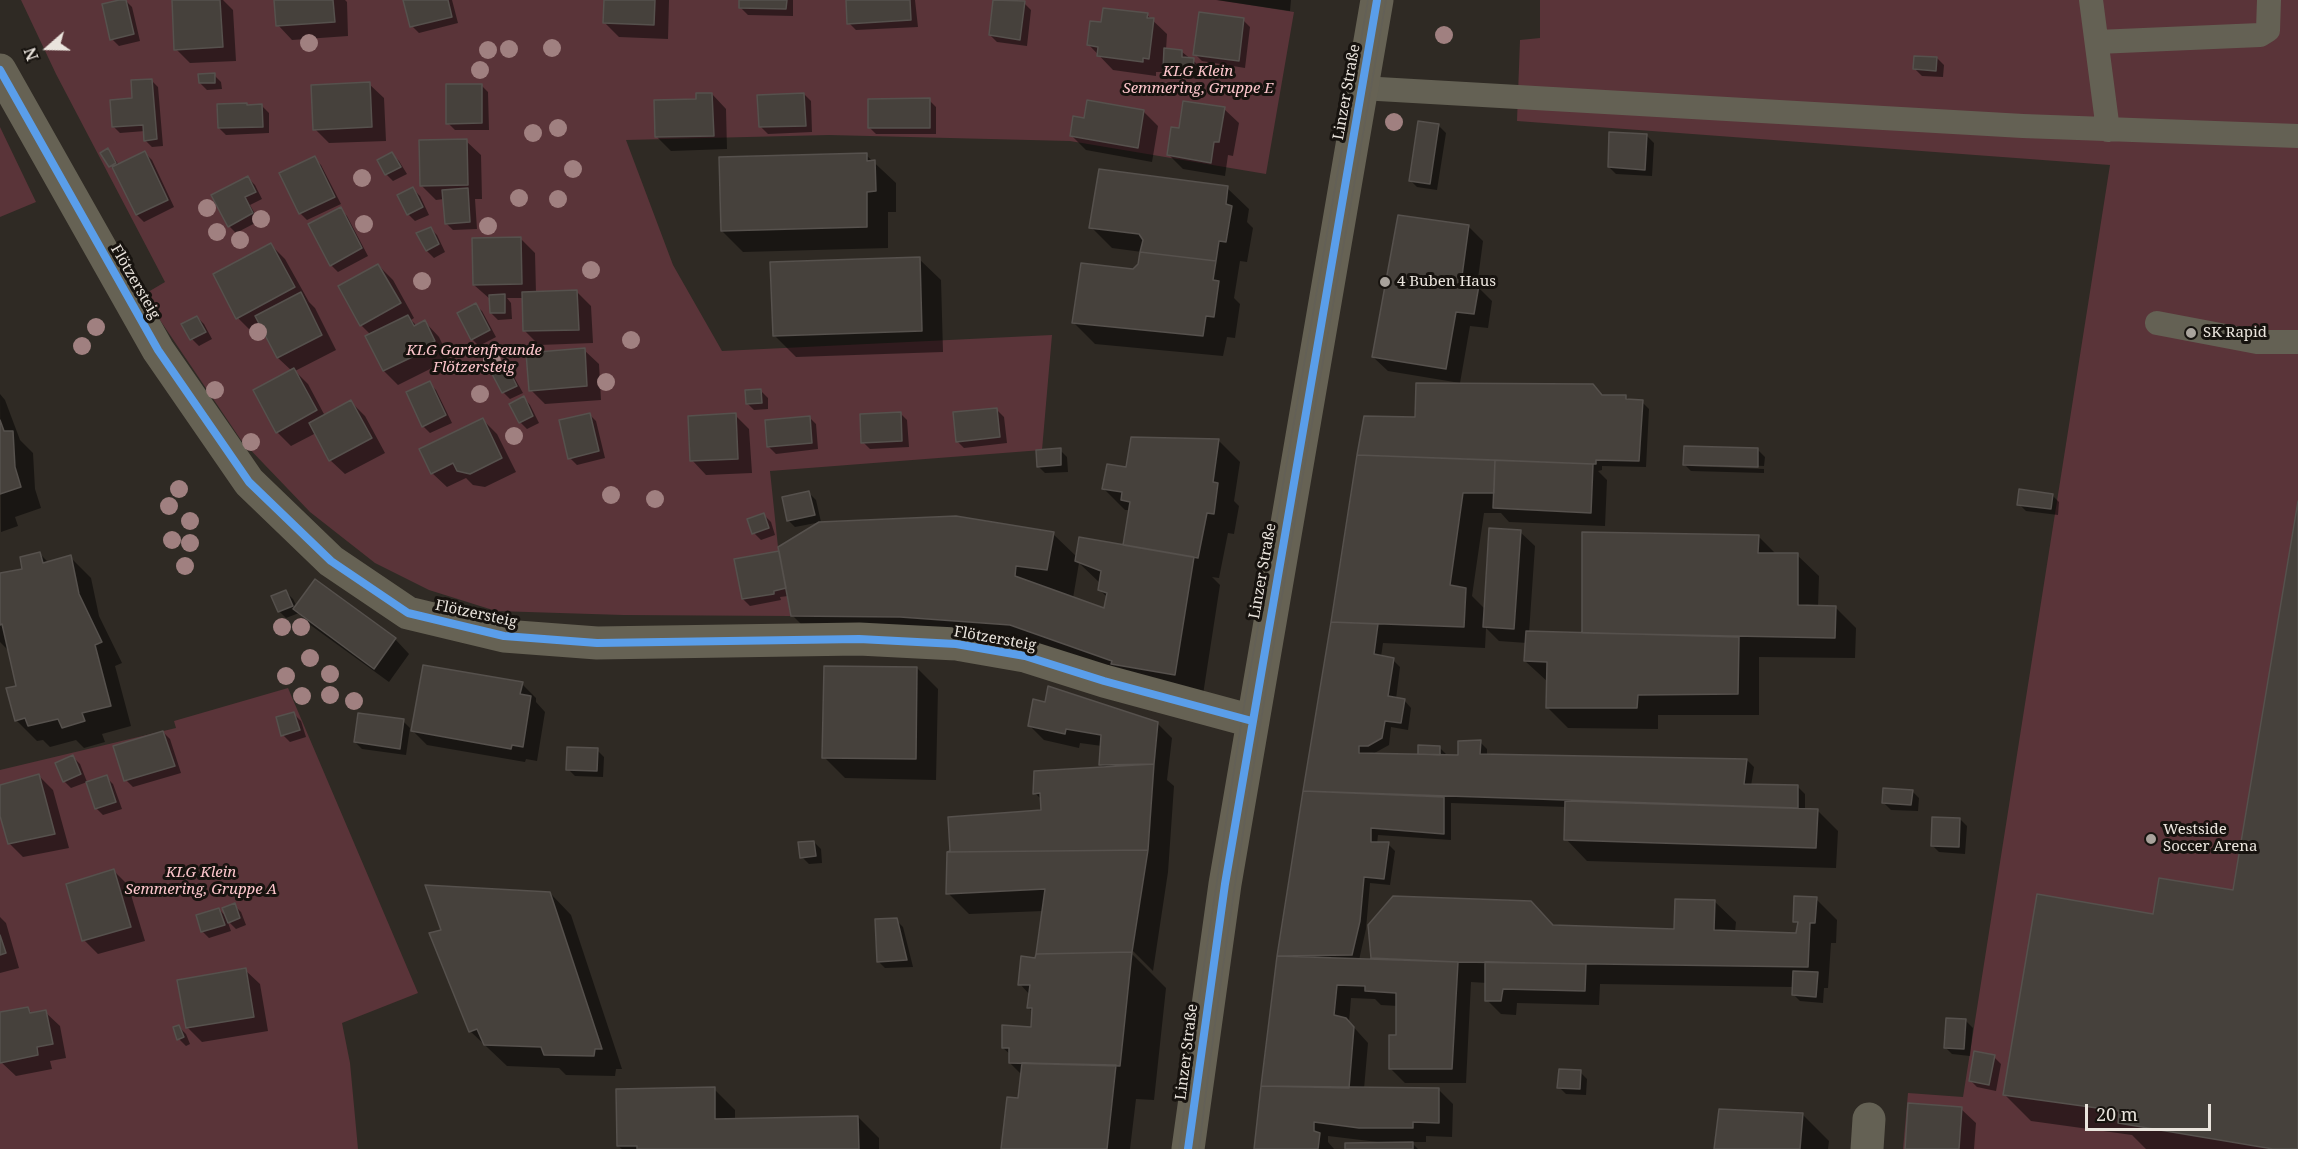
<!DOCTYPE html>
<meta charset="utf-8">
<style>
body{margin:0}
#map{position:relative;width:2298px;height:1149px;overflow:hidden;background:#2f2a24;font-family:"Noto Serif",serif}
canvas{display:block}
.north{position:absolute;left:18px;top:18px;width:60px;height:60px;-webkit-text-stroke:4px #17130f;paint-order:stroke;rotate:250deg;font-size:16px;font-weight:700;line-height:24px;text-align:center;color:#eae4dd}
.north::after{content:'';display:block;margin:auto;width:21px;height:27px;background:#eae4dd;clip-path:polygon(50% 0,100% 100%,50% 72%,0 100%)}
.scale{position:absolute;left:2085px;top:1104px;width:126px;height:27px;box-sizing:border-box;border:3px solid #eae4dd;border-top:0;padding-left:8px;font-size:18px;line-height:21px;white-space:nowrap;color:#eae4dd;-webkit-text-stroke:4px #17130f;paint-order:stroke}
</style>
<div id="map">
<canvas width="2298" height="1149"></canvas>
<div class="north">N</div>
<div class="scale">20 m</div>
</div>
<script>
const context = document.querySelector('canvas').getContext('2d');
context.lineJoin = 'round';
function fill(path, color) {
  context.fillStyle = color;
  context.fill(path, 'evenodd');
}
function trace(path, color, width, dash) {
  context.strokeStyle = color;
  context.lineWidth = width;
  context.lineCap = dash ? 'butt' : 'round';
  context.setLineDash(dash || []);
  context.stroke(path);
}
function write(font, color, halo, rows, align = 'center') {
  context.font = font + ' "Noto Serif",serif';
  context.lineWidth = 6;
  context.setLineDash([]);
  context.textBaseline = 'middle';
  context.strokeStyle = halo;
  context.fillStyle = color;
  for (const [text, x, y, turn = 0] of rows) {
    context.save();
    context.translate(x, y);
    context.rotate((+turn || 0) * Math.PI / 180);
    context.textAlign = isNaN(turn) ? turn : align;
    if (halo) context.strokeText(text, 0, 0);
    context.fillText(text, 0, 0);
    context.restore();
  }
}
fill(new Path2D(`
 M21 0H1218L1294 12 1266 174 1070 141 829 135 626 140 673 265 722 351 1052 335 1042 450 770 471 778 547 791 616 623 615 496 611 429 590 375 563 310 512 241 440 143 295 165 282 56 74Z
 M1540 0H2298V1149H1903L1908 1093 1963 1097 2110 165 1517 121 1520 40 1540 38Z
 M0 127 36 202 0 217Z
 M288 688 418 993 342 1023 350 1063 358 1149H0V770L176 728 174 721Z`), '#5a3439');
fill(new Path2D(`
 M125 0 132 7 140 41 119 46 112 39Z
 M173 0H223L233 10 236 61 190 63 176 49Z
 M276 0H345L347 2 348 36 292 40 278 25Z
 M405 0H452L458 23 419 33 412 26Z
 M605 0H669L668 39 619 37 605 23Z
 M741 0H793V16L748 15 741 8Z
 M847 0H915L918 27 856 30 849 23Z
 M995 0 1024 3 1031 10 1027 46 997 42 990 35Z
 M1216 0H1291L1290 11Z
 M1147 15 1167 34 1166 50 1182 52 1201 67 1200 79 1171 77 1163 69V72H1156V76L1113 70 1089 45 1103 24Z
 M1243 20 1250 27 1245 68 1202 61 1195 54Z
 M1937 58 1944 65 1943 77 1922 76 1915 69Z
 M214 75 221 82 222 89 207 90 200 83Z
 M151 80 158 87 163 146 152 147 145 140V131L120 133 113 126Z
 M369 84 384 98 386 141 329 143 315 129Z
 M481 85 488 92 489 130H455L448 123Z
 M712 94 726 109 727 149 671 151 657 137 697 100Z
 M804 94 811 101 812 132 768 134 761 127Z
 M929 100 936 107V134H876L869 127Z
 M1088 102 1144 112 1158 126 1152 162 1086 150 1072 136 1086 119Z
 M247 104 249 106H262L269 113V133L226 135 219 128Z
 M1224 109 1239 123 1233 156 1228 155 1225 176 1183 169 1168 154 1180 130Z
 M1439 126 1446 133 1437 190 1417 187 1410 180Z
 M1647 136 1654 143 1652 176 1616 174 1609 167Z
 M466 141 481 155 482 199H475L477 229 453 230 446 223 444 199 436 200 421 185Z
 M108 150 119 165 145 153 152 160 174 207 144 222 137 215 117 173 110 166Z
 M392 154 399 161 407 174 393 181 386 174 379 160Z
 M866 155 896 183V212H888V248L743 252 722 231Z
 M314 158 321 165 341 204 307 220 300 213Z
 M248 178 255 185 262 199 250 205 259 221 236 233 229 226Z
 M1227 188 1249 209 1247 222 1253 228 1247 262 1240 261 1234 298 1240 304 1235 338 1227 337 1223 356 1095 344 1074 323 1134 270 1139 265 1142 252 1112 248 1091 227Z
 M413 189 420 196 429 215 415 221 408 214 399 195Z
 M340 209 347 216 368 256 338 272 331 265Z
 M1399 216 1469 227 1483 241 1477 286 1492 301 1488 328 1470 326 1460 383 1388 371 1373 357Z
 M430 228 437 235 445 252 434 258 427 251Z
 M520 238 535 253 536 293 577 292 591 306 593 343 539 345 525 331 524 298H507L511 303 512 319 498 320 491 313 490 299 474 285Z
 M271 245 285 259 309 302 315 308 336 350 295 371 308 384 325 416 351 402 365 416 385 453 345 474 330 460 316 433 291 446 277 432 292 371 278 358 262 327 252 332 238 318Z
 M919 259 941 280 943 352 796 357 775 336Z
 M378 265 393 280 414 318 411 320 417 326 425 322 439 337 448 356 441 359 442 363 398 385 384 371 371 335 361 325Z
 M475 305 482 311 496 337 479 346 472 339Z
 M197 317 204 324 212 339 199 346 192 339Z
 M584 350 599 364 601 400 545 404 531 390Z
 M507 368 513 375 523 393 510 399 503 392Z
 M429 383 436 390 452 423 430 433 423 426Z
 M761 391 768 398V409L754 410 747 403Z
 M0 394 5 400 20 440 33 453 35 489 41 508 15 517 18 526 1 532Z
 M1603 397H1626L1630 401 1642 402 1649 409 1646 467 1602 466V470L1598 471 1607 480 1605 526 1509 522 1501 513H1484L1472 596 1485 609 1520 532 1535 546 1529 633 1583 634 1758 536 1776 554 1797 555 1819 576 1818 607H1835L1856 628 1855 658 1759 657V715H1658V729L1568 728 1547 707 1548 682 1525 661 1527 643 1499 641 1486 628 1485 648 1383 643 1381 657 1393 660 1400 667 1396 699 1404 700 1411 708 1408 730 1391 727 1389 745 1371 755H1419L1420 747H1439L1448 756H1460L1480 742 1487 749V756L1747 760 1754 767 1751 786 1798 787 1805 794V810H1817L1838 831 1836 868 1587 861 1566 839V807L1451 803V840L1378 835 1377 844H1388L1395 851 1390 885 1370 883 1366 929 1359 960 1377 961 1373 957 1555 927 1676 930 1714 901 1736 922 1735 932 1797 934 1799 925 1795 921 1816 899 1837 920 1836 943H1831L1828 988H1824L1823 1003 1800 1001 1793 994V987L1600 984 1599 1005 1517 1003 1516 1015 1501 1014 1487 1000V983L1471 982 1466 1083H1405L1390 1068 1397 1037 1398 1006 1381 1005 1375 999 1351 998 1349 1022 1368 1043 1364 1089H1438L1453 1104 1452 1137 1426 1136V1142H1411L1418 1149H1347L1378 1144V1142L1328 1136V1142L1334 1149H1255L1279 956 1358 456 1416 418Z
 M524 398 530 405 539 423 527 429 520 422Z
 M997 410 1004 417 1007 443 964 448 957 441Z
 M900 413 907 420 909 447 870 449 863 442Z
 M589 414 596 421 605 458 577 465 570 458Z
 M735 415 749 429 752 473 706 475 692 460Z
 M809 417 816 424 818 449 776 454 769 447Z
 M483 420 497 434 516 472 485 487 473 485 466 478 447 487 432 473Z
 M1219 441 1240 462 1234 501 1239 506 1234 534 1228 533 1219 578 1212 577 1220 585 1202 701 1135 685 819 642 792 615 788 596 780 597 781 600 750 606 743 599 736 560 1053 534 1077 557 1125 547 1130 510H1125L1104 489 1128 469ZM1079 563 1101 584 1100 590 1107 597 1105 610 1073 598Z
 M1060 450 1067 457 1068 472 1045 473 1038 466Z
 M1758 450 1765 457 1764 466 1690 463V466L1764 469V473L1691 471 1684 464Z
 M809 493 816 500 821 522 795 527 788 520Z
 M2052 495 2059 502 2058 515 2026 511 2019 504Z
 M2298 510V1149H2146L2132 1135 2031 1121 2005 1095 2154 916 2234 892Z
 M764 515 771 522 775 535 761 540 754 533Z
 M40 554 49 563 70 557 91 578 99 616 122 663 115 666 131 726 102 734 105 742 84 748 76 740 50 747 43 740 37 741 16 720 18 687 10 649H7L0 642V575L24 570Z
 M316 581 395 639 409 654 389 682 309 624 299 613 286 618 279 611 286 592 293 599 297 607Z
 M917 668 938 689 936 780 845 778 824 757Z
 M522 684 536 698V702L545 712 537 761 526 759 525 762 427 745 413 731Z
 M294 714 301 721 306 737 290 742 283 735Z
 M403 721 410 728 406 755 362 749 355 742Z
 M1157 723 1172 738 1167 780 1174 786 1168 872 1153 971 1128 946 1126 948 1166 988 1154 1100 1136 1099 1130 1149H1003L1020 1100 1022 1075 1010 1063 1011 1055 1003 1048 1033 1029V1012L1028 1007 1030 995 1020 984 1036 960 1043 911 969 914 948 893 1042 811V800L1035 793 1104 768 1100 764 1102 746 1080 743 1079 748 1044 740 1030 726Z
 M163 732 170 739 181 773 133 787 126 780Z
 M597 750 604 757 603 777 575 776 568 769Z
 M73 757 80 764 87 782 71 788 64 781Z
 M38 775 53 790 69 848 23 857 9 843 0 810V786Z
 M106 777 113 784 122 809 103 815 96 808Z
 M1912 791 1919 798 1918 811 1891 810 1884 803Z
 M1960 819 1967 826 1965 854 1939 852 1932 845Z
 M814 842 821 849 822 863 809 864 802 857Z
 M114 871 128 885 145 941 98 954 84 940Z
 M550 893 571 915 622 1069H616L615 1076 566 1075 559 1068 507 1066 470 1031Z
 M234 905 241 912 246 925 236 929 227 920 231 931 209 938 202 931 219 909 227 918Z
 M0 917 6 923 19 968 0 973Z
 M896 920 903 927 913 967 885 968 878 961Z
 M245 970 260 984 268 1031 202 1042 187 1027Z
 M28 1009 33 1014 45 1012 60 1026 66 1058 50 1061 52 1069 16 1076 1 1062 0 1014Z
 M1966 1021 1973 1028 1970 1056 1952 1054 1945 1047Z
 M179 1027 186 1034 190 1044 186 1046 179 1039Z
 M1994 1057 2001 1064 1996 1091 1977 1087 1970 1080Z
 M1580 1072 1587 1079 1586 1095 1566 1094 1559 1087Z
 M714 1089 735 1110V1120L858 1117 879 1138V1149H622L618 1146Z
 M1961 1109 1976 1123 1974 1149H1906Z
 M1803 1115 1829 1141 1828 1149H1716Z`), '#0007');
const building = new Path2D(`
 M119 0H126L134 34 110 40 102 4Z
 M172 0H220L223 47 174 50Z
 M274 0H333L335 22 276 26Z
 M403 0H448L452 17 410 27Z
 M604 0H655L654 25 603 23Z
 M739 0H787L786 9 739 8Z
 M846 0H910L911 20 847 24Z
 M993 0 1025 1 1020 40 989 35Z
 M1103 8 1148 13 1147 18H1154L1149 59 1143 58V62L1097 56 1098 47 1087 45 1090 21 1101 22Z
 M1199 12 1244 18 1239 61 1193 55Z
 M1164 48 1182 50V57L1194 58 1193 73 1163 70Z
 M1914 56 1937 57 1936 71 1913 69Z
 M215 73V83H199L198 74Z
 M152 79 157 139 144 141 143 125 112 127 110 100 132 98 131 80Z
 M370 82 372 127 313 130 311 85Z
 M446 84H482V123L446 124Z
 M696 93H712L714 136 655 137 654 100 696 99Z
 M804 93 806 126 759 127 757 95Z
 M930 98V128H868V99Z
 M1087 100 1144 110 1138 148 1070 136 1073 116 1084 118Z
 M1183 101 1225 107 1219 142H1214L1211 163 1167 155 1171 127 1179 128Z
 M247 103V105L262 104 263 127 218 128 217 104Z
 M1418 121 1439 124 1430 184 1409 181Z
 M1609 132 1647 134 1645 170 1608 167Z
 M467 139 468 185 420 186 419 140Z
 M108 148 116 163 109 167 100 153Z
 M145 151 168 200 136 215 112 167Z
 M392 152 401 167 385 175 377 160Z
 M867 153V161L875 160 876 191 867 192V227L721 231 719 157Z
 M315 156 335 197 299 214 279 173Z
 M1099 169 1228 186 1226 204 1232 206 1226 242 1219 241 1216 261 1140 252 1143 240 1139 234 1089 228Z
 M248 176 256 192 245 197 253 213 228 227 211 195Z
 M413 187 423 207 407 215 397 195Z
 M468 188 470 222 445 224 442 190Z
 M341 207 362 248 330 266 308 224Z
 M1398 215 1469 225 1461 283 1479 285 1474 314 1456 312 1446 369 1372 357Z
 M431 227 439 244 426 251 416 233Z
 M521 237 522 284 473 285 472 238Z
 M271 243 295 287 236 319 213 274Z
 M1140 252 1216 261 1213 280 1219 281 1214 317 1206 316 1203 336 1072 323 1081 263 1133 269 1138 264Z
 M920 257 922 331 773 336 770 262Z
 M378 264 401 303 360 326 338 286Z
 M577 290 579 330 523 331 522 292Z
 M301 292 322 335 277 358 255 316Z
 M505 294V313H490L489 295Z
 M476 303 490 330 471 340 457 313Z
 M408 315 414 326 425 320 435 341 427 345 429 349 383 371 365 336Z
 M197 316 206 332 190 340 181 324Z
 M585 348 587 386 529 391 526 353Z
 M507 366 517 386 502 393 492 374Z
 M294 368 317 410 276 433 253 390Z
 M430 381 446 415 422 427 406 392Z
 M1416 383 1593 384 1602 395H1626V399L1643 400 1639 461 1596 460V464H1593L1357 455 1364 416 1415 417Z
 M761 389 762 403 746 404 745 390Z
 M524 396 533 416 519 423 509 404Z
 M351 400 372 438 329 461 309 423Z
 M997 408 1000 437 956 442 953 412Z
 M901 412 902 441 861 443 860 414Z
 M590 413 599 451 568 459 559 420Z
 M736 413 738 459 690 461 688 416Z
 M810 416 812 443 767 447 765 420Z
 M483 418 502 458 470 474 457 471 453 463 431 474 419 449Z
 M0 420 4 431H13L15 467 21 487 0 494Z
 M1131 437 1219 439 1213 482 1218 483 1214 514 1207 513 1198 558 1123 545 1130 502 1121 500 1122 492 1102 489 1107 464 1126 467Z
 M1684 446 1758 448V467L1683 465Z
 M1061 448V465L1037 467 1036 450Z
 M1357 455 1495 460 1494 493H1463L1450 585 1466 588 1464 627 1331 622Z
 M1495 460 1593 464 1591 513 1493 508Z
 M2019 489 2053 494 2051 509 2017 505Z
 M809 491 815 515 787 521 782 497Z
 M2298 501V1149H2273L2118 1123 2119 1111 2003 1095 2037 894 2153 914 2159 878 2233 890Z
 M764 513 769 528 752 534 747 519Z
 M956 516 1054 532 1047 570 1016 566 1015 576 1104 608 1107 593 1098 590 1101 571 1075 561 1079 537 1194 557 1175 675 1111 664 1112 661 1010 625 900 617 791 616 778 547 819 522Z
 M1489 528 1521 530 1514 629 1483 627Z
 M1582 532 1759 535 1758 553H1798V605L1836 606 1835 638 1582 633Z
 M779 551 786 588 774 591V594L742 599 734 559Z
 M40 552 43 563 71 555 79 594 102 642 95 645 111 706 82 713 85 721 62 728 58 719 28 726 25 718 15 721 6 688 16 686 2 624 0 625V573L22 569 20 557Z
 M315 579 396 638 374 669 293 609Z
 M286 590 293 606 278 612 271 596Z
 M1331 622 1378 624 1374 654 1394 658 1388 696 1405 699 1401 723 1385 721 1382 738 1368 746H1359V753L1458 755V741L1481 740 1480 754 1747 759 1744 784 1798 785V808L1303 791Z
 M1526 631 1739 637 1738 694 1638 695 1637 708H1546L1547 662 1524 661Z
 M423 665 523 682 520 694 531 696 523 747 512 745 511 749 411 731Z
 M824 666 917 667 916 759 822 758Z
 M1048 686 1158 722 1154 764 1099 765 1101 735 1066 729 1065 734 1028 726 1033 699 1045 702Z
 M294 712 300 730 281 736 276 717Z
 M358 713 404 719 400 749 354 742Z
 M163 731 175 766 124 781 113 746Z
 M1418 745 1440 746V755L1418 754Z
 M567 747 598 748 597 771 566 770Z
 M73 755 81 774 63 782 55 763Z
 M1154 764 1148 850 947 852 950 851 948 817 1041 810 1040 793 1033 794 1034 771Z
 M39 774 55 834 8 844 0 816V785Z
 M107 775 116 802 95 809 86 782Z
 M1883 788 1913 790 1911 805 1882 803Z
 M1303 791 1444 797V834L1371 828V842H1389L1384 879 1364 877 1360 921 1352 955 1277 956Z
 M1565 801 1818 809 1816 848 1564 840Z
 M1932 817 1960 818 1959 847 1931 846Z
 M814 841 816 856 800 858 798 842Z
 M1148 850 1132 952 1036 954 1045 889 946 894 947 852Z
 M114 869 131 927 82 941 66 884Z
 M425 885 550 892 602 1049H595L594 1056 544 1055 541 1047 484 1045 477 1029 469 1032 429 933 441 930Z
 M1393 896 1531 901 1553 925 1674 929 1675 899 1715 900 1714 930 1796 933 1798 922H1793L1794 896 1817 897 1815 923H1810L1808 967 1458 962 1371 958 1368 925Z
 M235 903 240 918 228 923 222 908Z
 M219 908 225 925 201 932 196 915Z
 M897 918 907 960 877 962 875 919Z
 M0 935 6 953 0 955Z
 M1132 952 1120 1066 1009 1063V1048H1002V1025L1031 1027 1032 1008H1027L1030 985H1018L1021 956 1035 958 1036 954Z
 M1277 956 1458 962 1452 1069H1389V1035H1396V993L1365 991V986L1337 985 1334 1015 1346 1018 1354 1027 1349 1088 1261 1086Z
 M1485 962 1586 964 1585 991 1503 989 1501 1001H1485Z
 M246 968 254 1017 186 1028 177 980Z
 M1793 971 1818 972 1816 997 1792 995Z
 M28 1007 30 1013 46 1010 53 1044 37 1047 38 1055 0 1063V1012Z
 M1946 1018 1966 1019 1964 1049 1944 1048Z
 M179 1025 184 1037 177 1040 173 1027Z
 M1974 1051 1995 1055 1989 1085 1969 1081Z
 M1022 1063 1116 1065 1107 1149H1001L1007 1097 1018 1098Z
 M1559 1069 1581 1070 1580 1089 1557 1088Z
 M1261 1086 1439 1088V1123L1413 1122V1128H1359L1314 1122V1131L1320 1133 1318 1149H1254Z
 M715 1087V1119L858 1116 859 1149H637V1146H617L616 1089Z
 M1908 1103 1962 1107 1959 1149H1905Z
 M1719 1109 1803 1113 1800 1149H1714Z
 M1413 1142V1149H1345V1143Z`);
fill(building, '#46413c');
trace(building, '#56514d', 1.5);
trace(new Path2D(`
 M2091 0 2108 130
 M2097 42 2260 35 2268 30 2269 0
 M1361 88 2023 126 2298 136
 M2157 323 2257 342H2298`), '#646154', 24);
trace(new Path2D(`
 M1867 1149 1869 1119`), '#646154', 33);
trace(new Path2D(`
 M0 70 158 350 249 482 331 561 408 613 504 636 597 643 859 639 956 644 1025 656 1104 681 1252 721
 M1188 1149 1225 884 1377 0`), '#666254', 33);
trace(new Path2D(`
 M1179 1149 1198 1005 1242 718 1368 0
 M1199 1149C1245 764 1322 382 1386 0`), '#636057', 1.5);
trace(new Path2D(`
 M0 70 158 350 249 482 331 561 408 613 504 636 597 643 859 639 956 644 1025 656 1104 681 1252 721
 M1188 1149 1225 884 1377 0`), '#5a9eea', 8);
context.fillStyle = '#a08080';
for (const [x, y] of [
 [1444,35],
 [309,43],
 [552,48],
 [509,49],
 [488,50],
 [480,70],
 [1394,122],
 [558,128],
 [533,133],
 [573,169],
 [362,178],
 [519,198],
 [558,199],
 [207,208],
 [261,219],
 [364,224],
 [488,226],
 [217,232],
 [240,240],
 [591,270],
 [422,281],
 [96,327],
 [258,332],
 [631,340],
 [82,346],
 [492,361],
 [606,382],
 [215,390],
 [480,394],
 [514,436],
 [251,442],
 [179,489],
 [611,495],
 [655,499],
 [169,506],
 [190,521],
 [172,540],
 [190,543],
 [185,566],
 [282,627],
 [301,627],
 [310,658],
 [330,674],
 [286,676],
 [330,695],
 [302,696],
 [354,701]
]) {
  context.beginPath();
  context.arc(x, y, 9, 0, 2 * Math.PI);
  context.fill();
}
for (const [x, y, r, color] of [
 [1385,282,6,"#a9a39c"],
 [2191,333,6,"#a9a39c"],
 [2151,839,6,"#a9a39c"]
]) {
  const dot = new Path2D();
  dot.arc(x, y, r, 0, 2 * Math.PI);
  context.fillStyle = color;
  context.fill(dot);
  trace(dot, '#17130f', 2);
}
write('italic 15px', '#fdc6cc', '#17130f', [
 ["KLG Klein",1198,72],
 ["Semmering, Gruppe E",1198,89],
 ["KLG Gartenfreunde",474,351],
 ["Flötzersteig",474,368],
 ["KLG Klein",201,873],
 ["Semmering, Gruppe A",201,890]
]);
write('15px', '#eae4dd', '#17130f', [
 ["Linzer Straße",1347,92,-80],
 ["Flötzersteig",135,282,60],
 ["Linzer Straße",1263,571,-80],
 ["Flötzersteig",476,614,12],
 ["Flötzersteig",995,639,10],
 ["Linzer Straße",1187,1052,-83]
]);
write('15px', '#eae4dd', '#17130f', [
 ["4 Buben Haus",1397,282],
 ["SK Rapid",2203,333],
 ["Westside",2163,830],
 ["Soccer Arena",2163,847]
], 'left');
</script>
